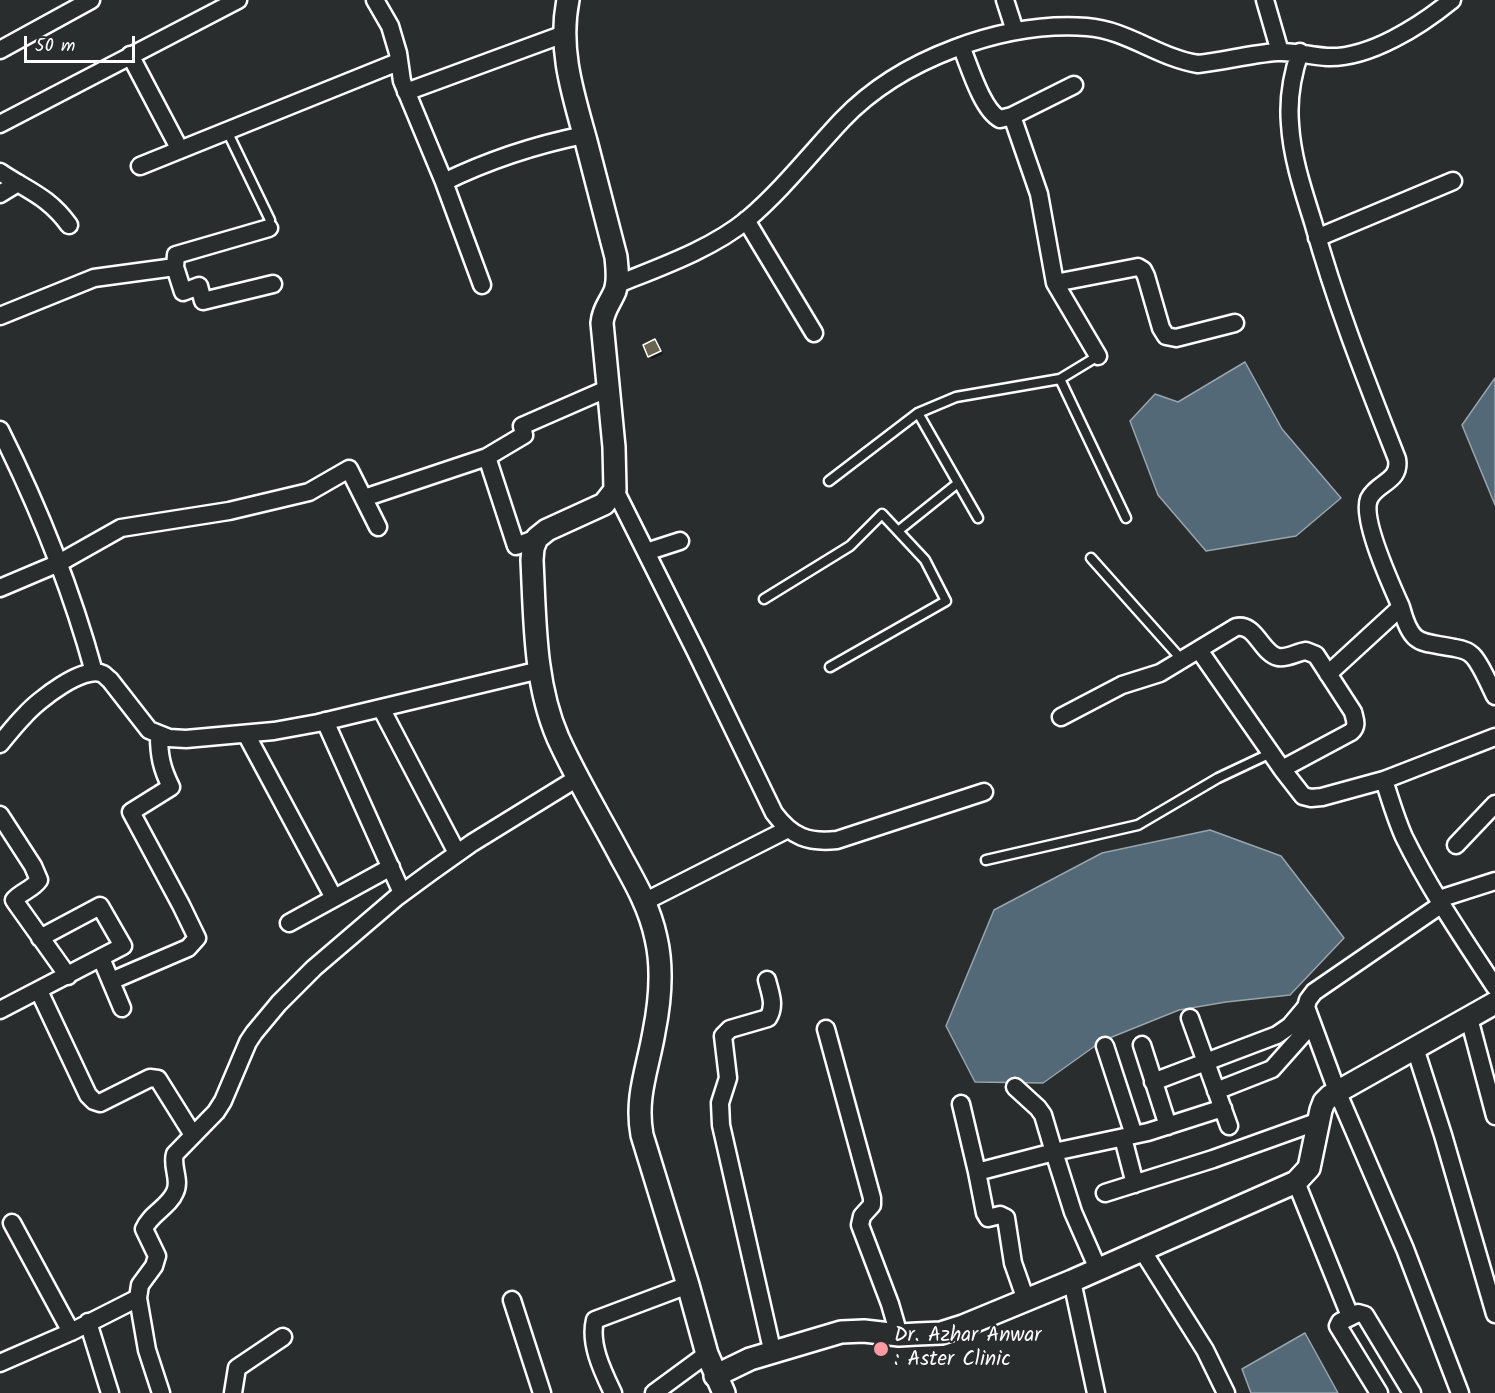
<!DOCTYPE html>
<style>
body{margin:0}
#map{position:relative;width:1495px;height:1393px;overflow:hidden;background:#2a2d2e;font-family:Kalam,sans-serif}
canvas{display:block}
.scale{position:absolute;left:24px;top:36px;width:111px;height:27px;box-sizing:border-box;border:3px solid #fff;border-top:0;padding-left:8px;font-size:18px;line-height:21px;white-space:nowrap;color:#fff;-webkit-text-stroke:4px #2a2d2e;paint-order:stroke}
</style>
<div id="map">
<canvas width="1495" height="1393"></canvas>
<div class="scale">50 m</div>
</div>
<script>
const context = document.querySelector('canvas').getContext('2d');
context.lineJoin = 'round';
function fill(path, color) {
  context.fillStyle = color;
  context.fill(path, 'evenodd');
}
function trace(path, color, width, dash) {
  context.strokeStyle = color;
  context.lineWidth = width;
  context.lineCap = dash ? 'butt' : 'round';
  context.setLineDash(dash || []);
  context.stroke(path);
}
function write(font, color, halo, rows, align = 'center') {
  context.font = font + ' Kalam,sans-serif';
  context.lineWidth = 4.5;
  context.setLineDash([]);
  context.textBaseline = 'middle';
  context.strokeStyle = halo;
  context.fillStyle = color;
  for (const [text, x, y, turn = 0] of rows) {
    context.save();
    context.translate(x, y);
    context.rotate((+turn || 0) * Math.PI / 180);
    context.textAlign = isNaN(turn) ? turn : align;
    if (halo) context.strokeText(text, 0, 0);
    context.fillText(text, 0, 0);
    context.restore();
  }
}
const water = new Path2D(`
 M1245 362 1282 429 1341 498 1296 536 1206 551 1158 495 1130 421 1155 394 1178 402Z
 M1495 378V505L1462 425Z
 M1210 830 1281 856 1344 938 1290 995 1226 1002 1179 1010 1102 1041 1043 1083 975 1082 946 1026 994 910 1102 853Z
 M1305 1333 1338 1393H1251L1242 1369Z`);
fill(water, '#536977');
trace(water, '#98a5ad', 1.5);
fill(new Path2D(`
 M655 341 663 354 652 359 650 356Z`), '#0007');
const building = new Path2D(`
 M655 339 661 351 648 357 643 345Z`);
fill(building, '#696352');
trace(building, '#fff', 1.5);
const service = new Path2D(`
 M227 131 270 220 269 228
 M1060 379 1126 518
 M918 413 978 518
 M829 481 918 413 956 397 1060 379 1098 356
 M898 531 958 483
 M1091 558 1182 660
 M764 599 850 546 882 514 925 560 946 601 830 667
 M986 860 1138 825 1218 778 1271 753`);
const minor = new Path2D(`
 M375 0 390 26 398 53 402 81 444 182 482 285
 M1005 0 1015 31
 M1265 0 1280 52
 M961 46C969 65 982 110 1000 119L1012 116 1039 194 1055 283 1138 267 1143 270 1146 276 1161 328 1166 336 1176 338 1235 323
 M0 50 91 0
 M1300 52C1292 75 1288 100 1290 124 1292 158 1303 190 1313 222 1336 305 1366 380 1397 459 1401 482 1377 482 1369 499 1361 519 1392 587 1401 607
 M130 55 180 150
 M406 92 564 34
 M1012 116 1074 85
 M0 124 238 0
 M140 166 398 62
 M0 172C28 191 48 196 69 225
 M444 182C489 160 535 145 584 135
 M0 194 18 183
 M746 220 814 333
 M1317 238 1453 181
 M175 267 183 292 199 286 203 301 273 284
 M1055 283 1098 356
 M618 284C660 267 712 249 748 219 783 189 811 153 842 120 900 59 1003 21 1087 27 1127 30 1159 58 1198 64 1225 61 1250 54 1277 52 1294 51 1310 56 1327 57 1369 59 1420 26 1452 0
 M0 316 94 278 175 267 176 255 269 228
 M0 430C39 508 71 588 94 672
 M487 457 524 435 522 426 609 388
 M615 490 696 652 774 813C792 837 808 843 837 840L984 792
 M364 498 487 457 516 546 537 538
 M646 552 680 541
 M0 588 59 563 121 528 229 511 309 492 349 469 378 527
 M1199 650 1282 769
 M1328 674 1401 607C1412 648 1421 641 1455 648 1461 649 1468 651 1472 655 1480 662 1490 686 1495 696
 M381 708 457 853
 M1061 717 1122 685 1160 673 1236 627C1256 623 1261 653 1278 657 1287 659 1297 652 1306 651L1316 655 1353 712C1355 720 1358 726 1351 732L1282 769 1303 796 1311 798 1322 797 1384 780 1495 737
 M325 721 402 893
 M246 734 334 898
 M0 744C8 734 16 724 25 715 37 701 84 664 103 674 105 675 107 678 110 680L149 730 169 738 186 739 274 731 318 723 540 670
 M1384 780C1390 799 1396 819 1404 837 1430 890 1463 938 1495 987
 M0 815 33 866 39 880C33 889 21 892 14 900L16 903 68 976
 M1456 845 1495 804
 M1439 899 1495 881
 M644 902 788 829
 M1442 904 1314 992 1308 1000 1306 1007 1337 1091 1405 1249 1460 1393
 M289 923 391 867
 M101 958 122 1008
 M767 980C770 993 776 1005 768 1018L730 1029 723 1036 728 1078 720 1103 721 1125 773 1354
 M111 981 188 948 197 938 181 905 131 812 171 787C162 769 159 756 159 736
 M39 991 88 1095 94 1101 100 1103 150 1078 158 1079 193 1135
 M0 1010 123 946 100 906 40 938
 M1190 1018 1229 1126
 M1469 1018 1495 1116
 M826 1029 872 1198V1205L862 1216 860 1225 890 1304 899 1335
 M1142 1045 1168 1126
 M1105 1046 1134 1135
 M1415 1048 1443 1135 1495 1314
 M1153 1082 1277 1035 1290 1026 1306 1007
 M1216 1091 1272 1069 1312 1024
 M961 1104 977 1172 985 1213 988 1218 1000 1215 1006 1218 1013 1263 1026 1300
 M1123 1138 1135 1184
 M977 1172 1054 1152 1043 1115 1038 1108 1015 1087
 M1296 1182 1350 1316
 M1105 1193 1213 1159 1319 1121
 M12 1223 71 1332
 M1142 1250 1205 1350 1226 1393
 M1098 1269 1073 1212 1054 1152 1148 1132 1223 1108
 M1072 1281 1096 1393
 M512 1300 542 1393
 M88 1322 110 1393
 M0 1363 71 1332 138 1298
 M161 1393 147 1350 138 1298 140 1285 154 1266 157 1256 144 1229C150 1214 169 1207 175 1192 181 1180 171 1166 175 1154L216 1112 223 1101 248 1042 254 1033 279 1003 314 968 397 897 431 872 472 843 579 777
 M233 1393 237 1368 283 1337
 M613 1393C603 1372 589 1344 595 1320L688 1285
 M654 1393 707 1354
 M1379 1393 1338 1326 1340 1322 1358 1313 1365 1315 1412 1393`);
const tertiary = new Path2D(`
 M568 0C558 49 573 94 586 141 596 180 606 219 616 257 617 269 619 280 615 291 610 303 603 310 602 323L614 447 615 490 604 504 547 530 537 538 533 548 532 560C535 619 534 683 558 738 577 780 601 819 622 859 636 884 650 909 656 938 663 968 660 1002 654 1032 648 1068 635 1097 642 1135L688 1285 707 1354 724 1393
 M715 1376 750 1359 841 1332 864 1331 899 1335 917 1334 941 1333 963 1326 1072 1281 1296 1182 1309 1168 1321 1110 1324 1102 1330 1096 1495 1003`);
trace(service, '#fff', 13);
trace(minor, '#fff', 21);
trace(tertiary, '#fff', 26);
trace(service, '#2a2d2e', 8);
trace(minor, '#2a2d2e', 16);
trace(tertiary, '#2a2d2e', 21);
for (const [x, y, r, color] of [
 [881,1349,8,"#ff9aa2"]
]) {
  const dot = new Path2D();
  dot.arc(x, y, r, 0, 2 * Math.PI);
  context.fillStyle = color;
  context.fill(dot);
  trace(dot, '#2a2d2e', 2);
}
write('21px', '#fff', '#2a2d2e', [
 ["Dr. Azhar Anwar",894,1337],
 [": Aster Clinic",894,1361]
], 'left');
</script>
